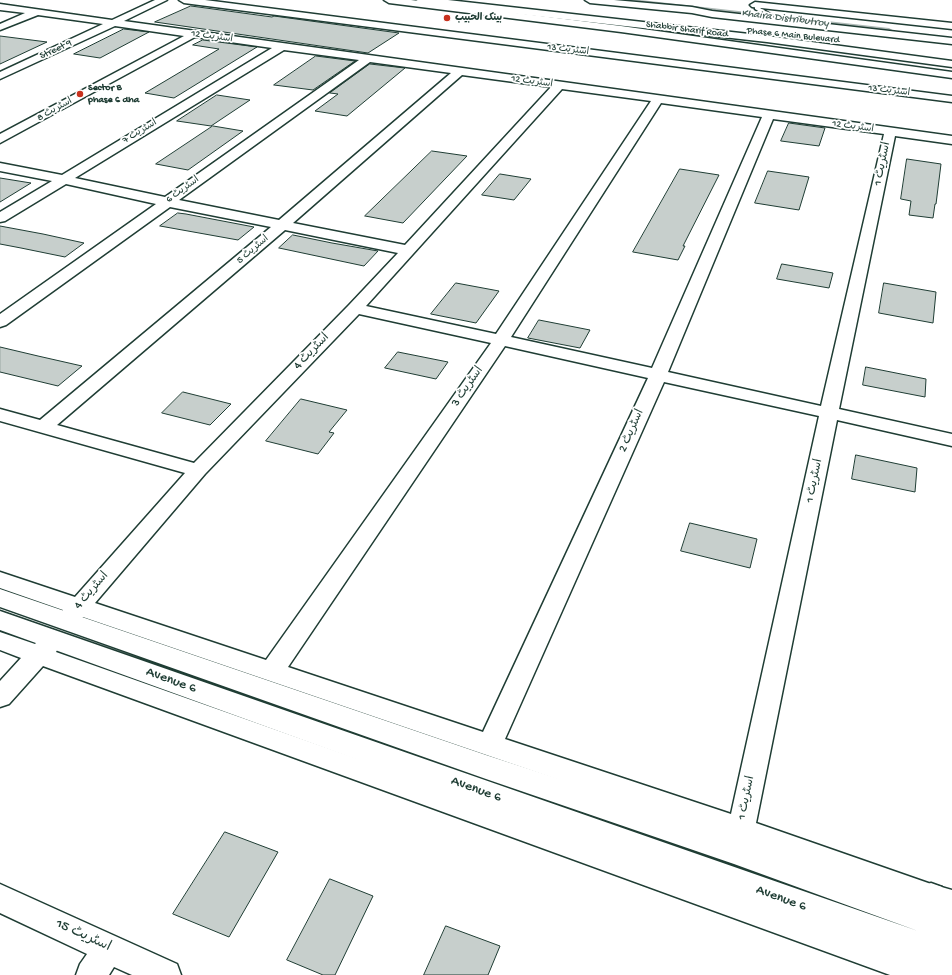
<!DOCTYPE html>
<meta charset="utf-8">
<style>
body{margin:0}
canvas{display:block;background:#fff}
</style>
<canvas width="952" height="975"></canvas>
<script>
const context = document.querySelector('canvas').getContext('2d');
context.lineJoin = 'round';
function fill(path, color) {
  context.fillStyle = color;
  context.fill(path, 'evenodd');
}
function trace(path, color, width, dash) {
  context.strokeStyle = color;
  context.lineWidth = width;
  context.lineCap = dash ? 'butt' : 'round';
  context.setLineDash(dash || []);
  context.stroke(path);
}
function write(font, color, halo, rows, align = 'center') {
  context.font = font + ' "Gochi Hand","Playpen Sans Arabic",sans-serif';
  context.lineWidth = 3.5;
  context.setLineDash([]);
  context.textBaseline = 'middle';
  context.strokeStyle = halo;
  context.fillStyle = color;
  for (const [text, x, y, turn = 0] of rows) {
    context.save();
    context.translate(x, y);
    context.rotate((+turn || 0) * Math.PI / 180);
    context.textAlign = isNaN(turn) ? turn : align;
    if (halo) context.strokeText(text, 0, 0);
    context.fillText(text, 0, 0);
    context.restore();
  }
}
fill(new Path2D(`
 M614 0H641L889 28 894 31 889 34 618 3Z`), '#afbab7');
const building = new Path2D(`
 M191 6 272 17 274 16 399 33 368 53 155 22Z
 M124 29 149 32 100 58 74 54Z
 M0 36 47 42 0 64Z
 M203 40 257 47 174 98 145 93 219 49 193 45Z
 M316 56 355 61 313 90 274 85Z
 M370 64 405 68 347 116 315 111 338 94 330 93Z
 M217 95 250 100 211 126 177 121Z
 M789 123 825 128 819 146 781 141Z
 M213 126 243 131 188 170 156 164Z
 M432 151 467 156 403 223 365 216Z
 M907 159 941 164 936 204H935L933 218 909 215 911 201 901 199Z
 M680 169 719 175 683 246H685L678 260 633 252Z
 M768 171 809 177 799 210 755 203Z
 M500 174 531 179 514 200 482 195Z
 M0 178 31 183 0 202Z
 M178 213 186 214 254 227 238 240 160 226Z
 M0 226 43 234 84 243 65 257 21 248 0 244Z
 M293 235 332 243 378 251 364 266 279 248Z
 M782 264 833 273 829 288 777 279Z
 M456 283 499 291 476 323 431 314Z
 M884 283 936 292 933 323 879 313Z
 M539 320 590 330 580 348 528 338Z
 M0 347 38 356 82 366 58 386 0 372Z
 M398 352 448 362 436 379 385 368Z
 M866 367 926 379 925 397 863 385Z
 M183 392 231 404 210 425 162 413Z
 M301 399 347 410 329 432 334 433 318 454 266 441Z
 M856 455 917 468 915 492 852 479Z
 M690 523 757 539 750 568 681 551Z
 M225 832 278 852 229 937 173 914Z
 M330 879 373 896 335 975H323L287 960Z
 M446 926 500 946 488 975H424Z`);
fill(building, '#c7cfcc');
trace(building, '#1f3d34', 1);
const lane = new Path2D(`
 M760 4 764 5 760 8 772 15V17H768L755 9V7Z`);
const street = new Path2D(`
 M155 0H167L124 21 952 136V144L895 136 839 409 952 434V446L837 420 756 823 931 884 952 890V918L931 912 741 842 83 617C77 624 72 625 63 622L60 616 63 610 0 588V572L75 597 185 473 0 421V409L40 420 271 227 170 207 6 325 0 327V314L156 204 66 184 5 221 0 222V212L52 181 0 171V163L62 175 272 48 195 37 0 143V134L184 36 115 26 0 79V72L103 24 38 15 0 30V24L25 13 0 10V4L112 20ZM284 50 359 60 165 197 75 178ZM370 62 451 73 279 220 179 200ZM462 75 551 87 405 245 293 223ZM562 89 651 101 496 334 366 306ZM661 103 762 117 652 368 511 337ZM773 119 884 134 821 406 668 372ZM285 230 398 253 349 305 194 463 57 425ZM359 314 491 343 266 660 95 603 205 474ZM505 346 648 378 483 732 288 667ZM664 382 819 416 731 814 505 739Z
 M179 0H205L952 96V102L184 3Z
 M384 0H411L621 26 952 72V78L621 32 389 3Z
 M585 0H614L692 7 712 11 952 38V44L712 17 692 13 590 3Z
 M755 2 952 23V29L752 7 750 5Z
 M0 632 35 644C41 637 47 637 55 640L59 646 56 652 437 787 933 960 944 964 948 975H890L43 666 9 704 0 707V681L21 658 0 650Z
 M0 884 177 964 181 975H132L114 967 109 975H76L80 964 87 954 0 913Z`);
const secondary = new Path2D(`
 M0 589 486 755 734 836 915 898 920 887 931 883 942 887 947 898V908L952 910V942L931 935 952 942V975H915V962L0 630V611L918 931 734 864 486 779 0 607Z`);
const primary = new Path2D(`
 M416 0H448L767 36 952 61V67L767 42 421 3Z`);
trace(lane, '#1f3d34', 3);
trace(street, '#1f3d34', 3);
trace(secondary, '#1f3d34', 3);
trace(primary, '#1f3d34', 3);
fill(lane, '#fff');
fill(street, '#fff');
fill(secondary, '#fff');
fill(primary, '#fff');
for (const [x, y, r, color] of [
 [447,18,4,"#c8321e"],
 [80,94,4,"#c8321e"]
]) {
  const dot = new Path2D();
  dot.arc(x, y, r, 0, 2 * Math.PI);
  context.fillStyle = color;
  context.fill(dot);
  trace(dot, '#fff', 1.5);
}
write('bold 10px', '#1f3d34', '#fff', [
 ["بينک الحبيب",455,18],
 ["Sector B",88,88],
 ["phase 6 dha",88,100]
], 'left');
write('10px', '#1f3d34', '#fff', [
 ["Shabbir Sharif Road",687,30,7],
 ["Phase 6 Main Bulevard",793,36,6],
 ["اسٹریٹ 12",212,37,8],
 ["Street 9",56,50,-25],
 ["اسٹریٹ 13",568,50,7],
 ["اسٹریٹ 12",532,82,8],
 ["اسٹریٹ 13",889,91,7],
 ["اسٹریٹ 8",55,110,-29],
 ["اسٹریٹ 12",853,127,8],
 ["اسٹریٹ 7",140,132,-31],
 ["اسٹریٹ 6",183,190,-36],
 ["اسٹریٹ 5",253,250,-40]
]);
write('italic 11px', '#4a625b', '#fff', [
 ["Khaira Distributroy",785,19,7]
]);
write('12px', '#1f3d34', '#fff', [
 ["اسٹریٹ 1",883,164,-78],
 ["اسٹریٹ 4",312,352,-46],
 ["اسٹریٹ 3",468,387,-55],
 ["اسٹریٹ 2",632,431,-66],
 ["اسٹریٹ 1",815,481,-78],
 ["اسٹریٹ 4",92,591,-49],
 ["اسٹریٹ 1",747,798,-78]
]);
write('14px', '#1f3d34', '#fff', [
 ["Avenue 6",171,681,20],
 ["Avenue 6",476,790,20],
 ["Avenue 6",781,899,20],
 ["اسٹریٹ 15",83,936,25]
]);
</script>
